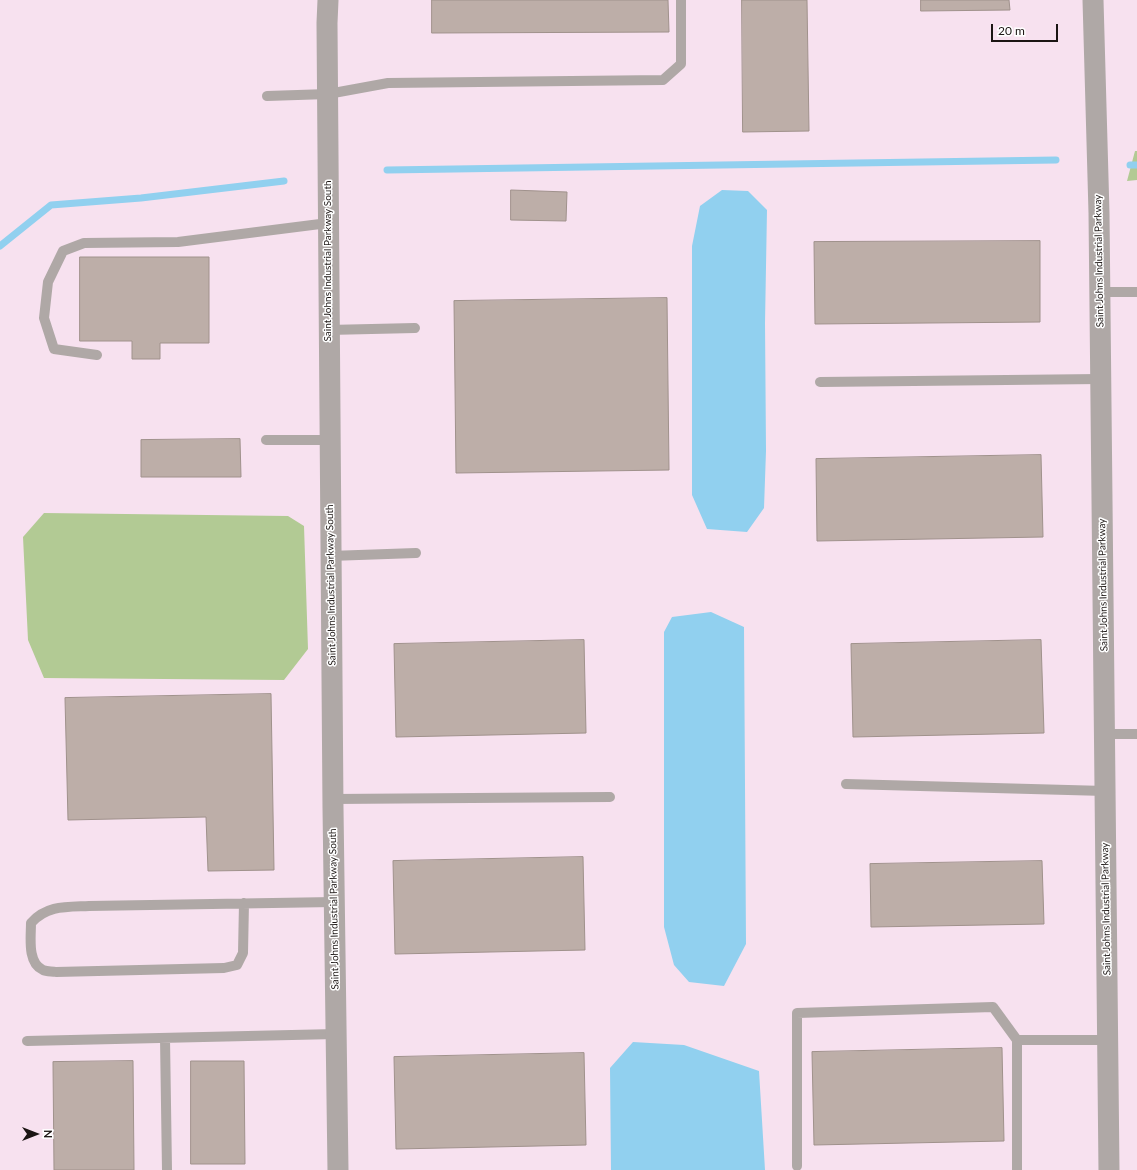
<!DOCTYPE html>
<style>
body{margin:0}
#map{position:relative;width:1137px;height:1170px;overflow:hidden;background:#feeee8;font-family:Lato,sans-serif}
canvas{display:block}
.north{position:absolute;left:16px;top:1114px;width:40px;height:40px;-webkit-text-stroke:3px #fff;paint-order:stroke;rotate:90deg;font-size:11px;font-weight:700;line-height:16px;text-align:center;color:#1b1513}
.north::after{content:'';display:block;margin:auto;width:14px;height:18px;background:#1b1513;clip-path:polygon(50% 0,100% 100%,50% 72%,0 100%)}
.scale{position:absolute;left:991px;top:24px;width:67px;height:18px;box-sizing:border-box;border:2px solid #1b1513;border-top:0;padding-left:5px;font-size:12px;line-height:14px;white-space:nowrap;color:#1b1513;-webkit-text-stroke:3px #fff;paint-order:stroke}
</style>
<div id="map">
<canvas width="1137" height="1170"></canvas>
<div class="north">N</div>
<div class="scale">20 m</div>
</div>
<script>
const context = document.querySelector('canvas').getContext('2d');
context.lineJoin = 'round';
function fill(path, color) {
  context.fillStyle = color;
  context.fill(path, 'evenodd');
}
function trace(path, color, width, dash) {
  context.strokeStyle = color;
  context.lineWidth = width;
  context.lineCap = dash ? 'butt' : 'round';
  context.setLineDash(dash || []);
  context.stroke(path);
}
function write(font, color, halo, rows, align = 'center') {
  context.font = font + ' Lato,sans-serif';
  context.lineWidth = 3;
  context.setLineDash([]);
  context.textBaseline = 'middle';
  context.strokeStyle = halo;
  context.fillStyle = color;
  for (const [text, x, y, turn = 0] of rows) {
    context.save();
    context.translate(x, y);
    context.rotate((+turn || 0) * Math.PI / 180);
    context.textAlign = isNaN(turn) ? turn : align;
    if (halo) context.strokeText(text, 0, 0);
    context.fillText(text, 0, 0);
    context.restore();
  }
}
fill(new Path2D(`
 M0 0H1137V1170H0Z`), '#f7e1ef');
fill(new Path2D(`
 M1135 151H1137V180L1127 181Z
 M44 513 288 516 304 526 308 649 284 680 44 678 28 640 23 537Z`), '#b2ca94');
fill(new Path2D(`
 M722 190 748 191 767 210 765 323 766 451 764 508 747 532 707 529 692 495V246L700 206Z
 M711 612 744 627 746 944 724 986 689 982 674 965 664 927V632L672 617Z
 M633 1042 684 1045 759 1071 765 1170H611L610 1068Z`), '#91d0ef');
trace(new Path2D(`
 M1130 165H1137
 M387 170 1056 160
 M0 246 51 205 141 198 284 181`), '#91d0ef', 7);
const building = new Path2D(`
 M432 0H668L669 32 432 33Z
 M742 0H807L809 131 743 132Z
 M921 0H1009L1010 10 921 11Z
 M511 190 567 192 566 221 511 220Z
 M1040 241V322L815 324 814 242Z
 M80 257H209V343H160V359H132V341H80Z
 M667 298 669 470 456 473 454 301Z
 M240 439 241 477H141V440Z
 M1041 455 1043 537 817 541 816 459Z
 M584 640 586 733 396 737 394 644Z
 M1041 640 1044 733 853 737 851 644Z
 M271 694 274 870 208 871 206 817 68 820 65 698Z
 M583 857 585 950 395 954 393 861Z
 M1042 861 1044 924 871 927 870 864Z
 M1002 1048 1004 1141 814 1145 812 1052Z
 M584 1053 586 1145 396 1149 394 1057Z
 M133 1061 134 1170H54L53 1062Z
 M191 1061H244L245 1164H191Z`);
fill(building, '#bdaea8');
trace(building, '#a0928c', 1);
trace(new Path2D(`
 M267 96 328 94 388 83 663 80 681 64V0
 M1099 292H1137
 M328 330 415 328
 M97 355 54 349 44 318 48 282 63 251 84 243 178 242 328 223
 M820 382 1100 379
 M266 440H329
 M330 556 416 553
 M1104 734H1137
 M846 784 1105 791
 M333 799 610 797
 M244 903 243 953 237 965 224 968 56 972C52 971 47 972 43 970 27 963 31 937 31 923 47 905 67 907 89 906L334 902
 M165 1038 167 1170
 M27 1041 336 1034
 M797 1166V1013L993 1007 1017 1040
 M1017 1170V1040H1108`), '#afa8a6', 10);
trace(new Path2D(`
 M328 0 327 23 333 808 338 1170
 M1093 0 1099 213 1109 1170`), '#afa8a6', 21);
write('10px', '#1b1513', '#fff', [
 ["Saint Johns Industrial Parkway South",328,261,-90],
 ["Saint Johns Industrial Parkway",1099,261,-91],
 ["Saint Johns Industrial Parkway South",331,585,-91],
 ["Saint Johns Industrial Parkway",1103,585,-91],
 ["Saint Johns Industrial Parkway South",334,909,-91],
 ["Saint Johns Industrial Parkway",1106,909,-91]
]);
</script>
